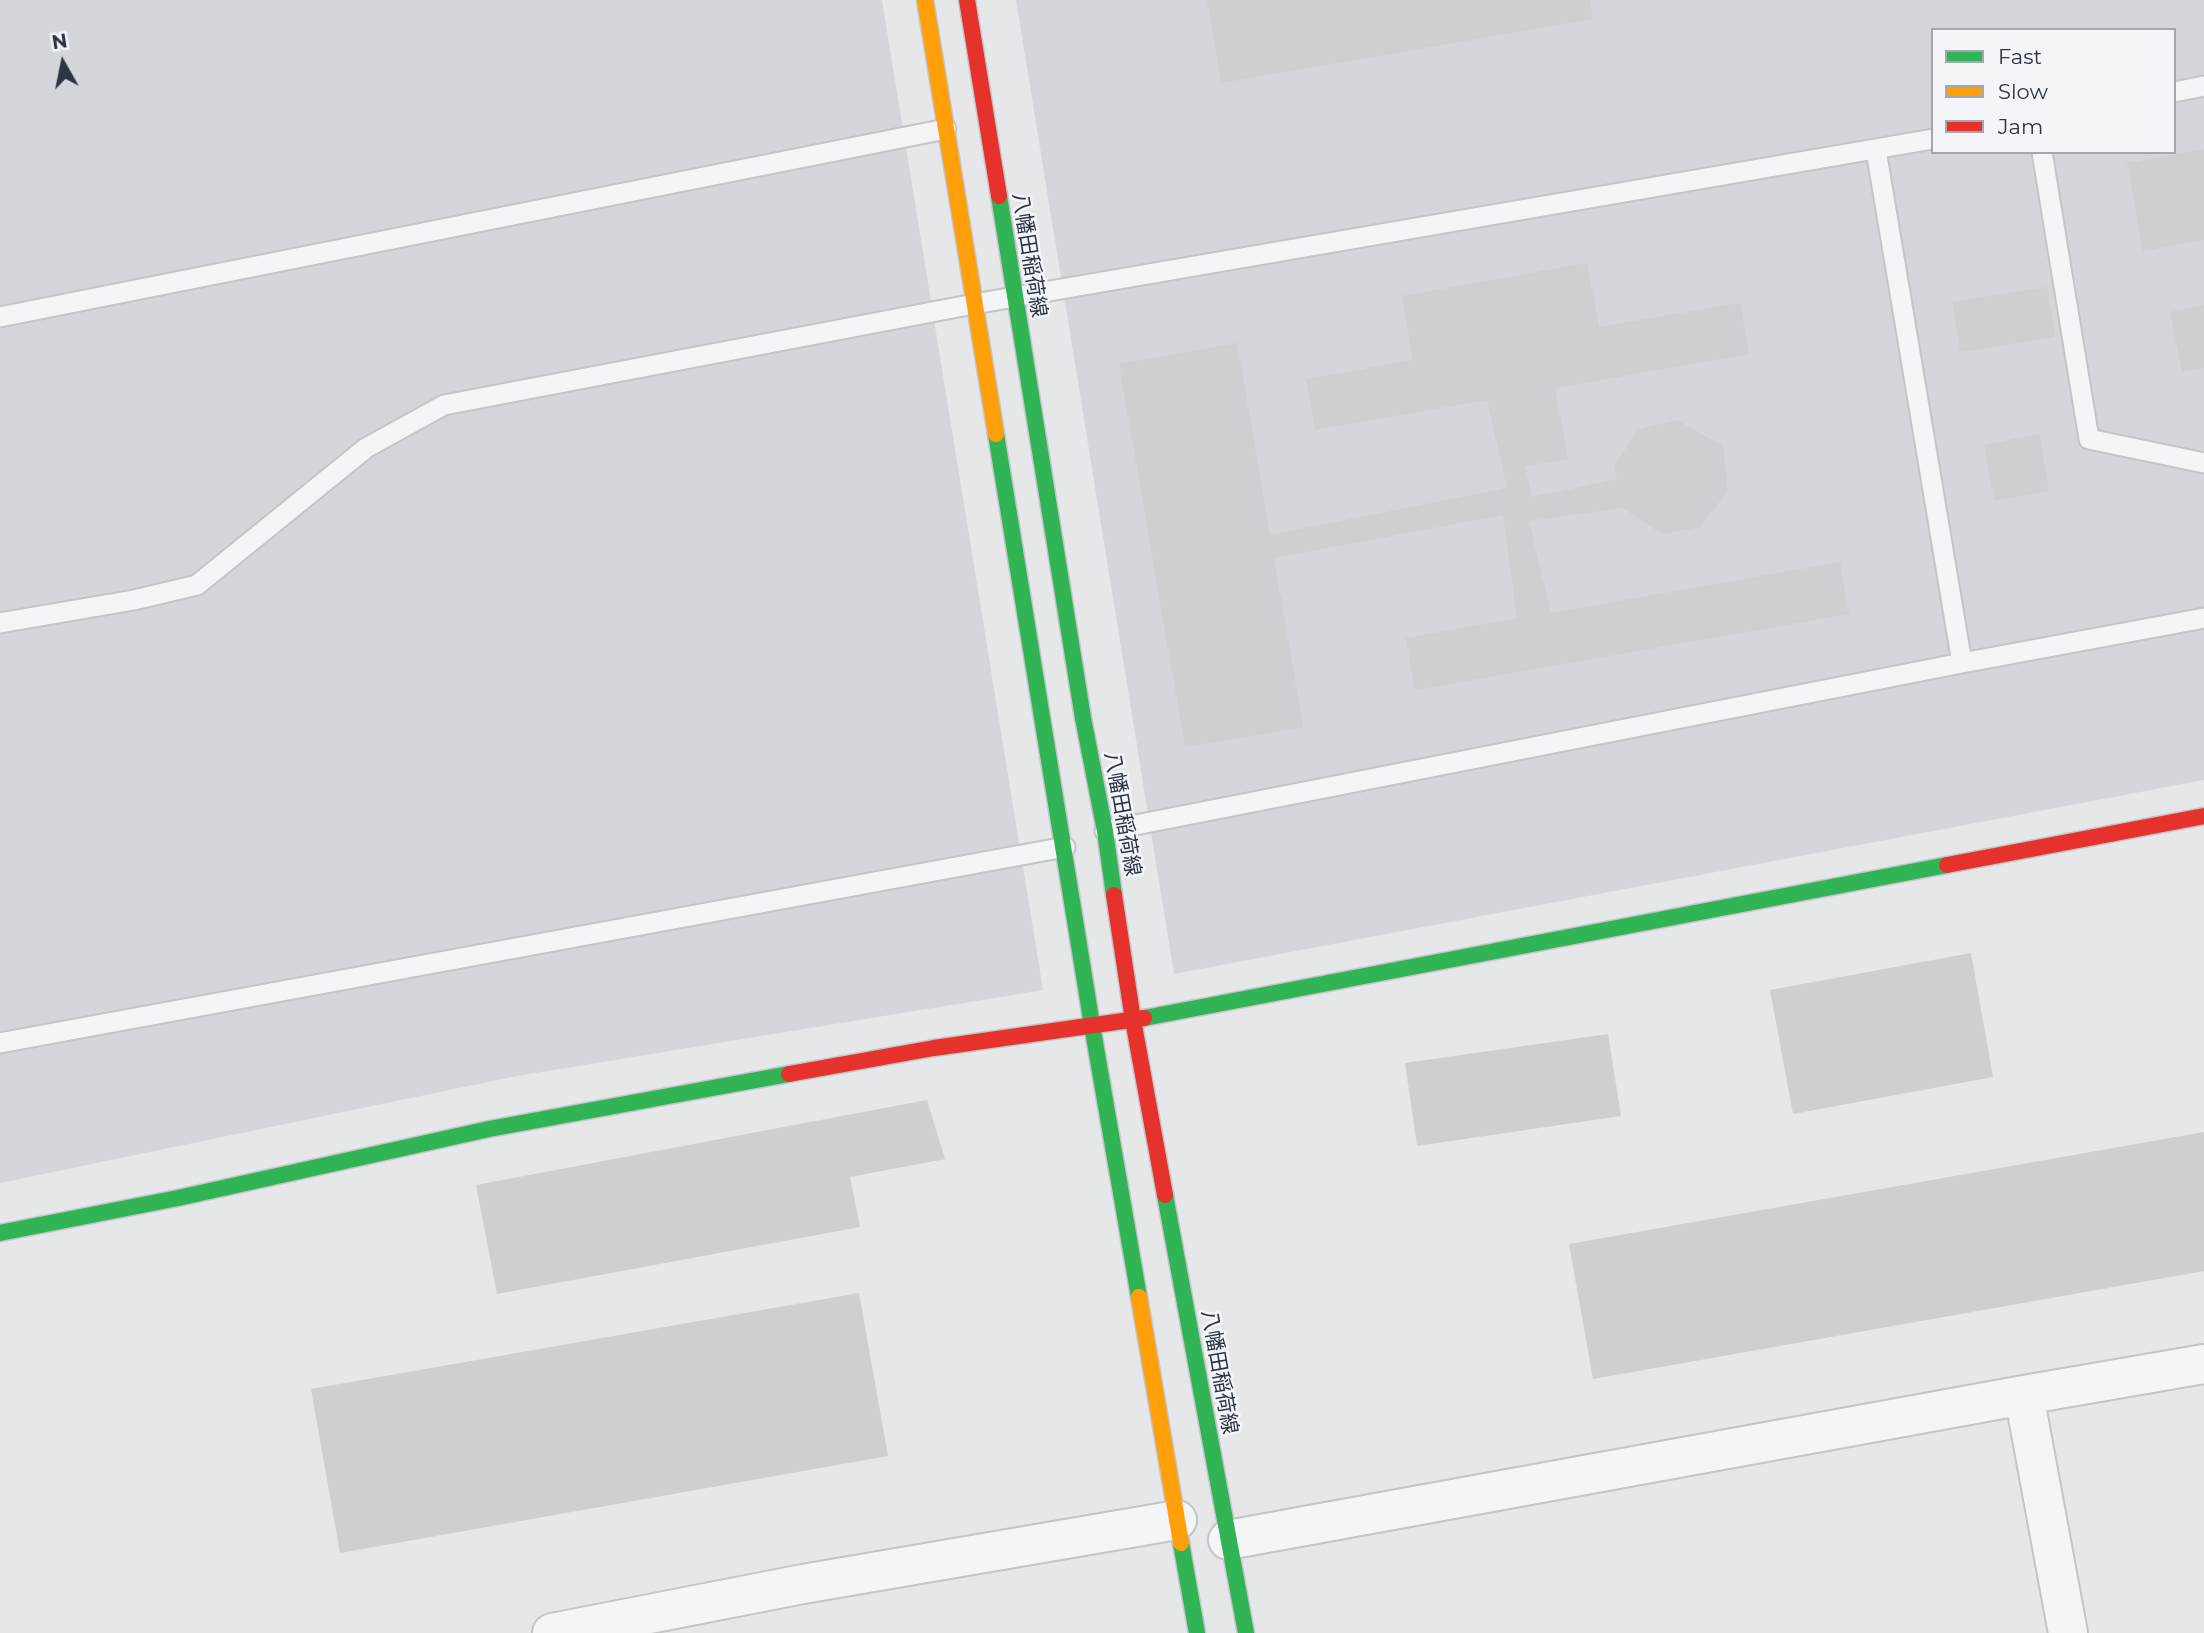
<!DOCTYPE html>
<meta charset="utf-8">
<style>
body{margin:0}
#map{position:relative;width:2204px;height:1633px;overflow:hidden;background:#e5e7e9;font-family:Montserrat,sans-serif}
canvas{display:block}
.legend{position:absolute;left:1931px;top:28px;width:245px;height:126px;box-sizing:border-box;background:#f3f5f8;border:2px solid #a3a8b0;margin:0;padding:9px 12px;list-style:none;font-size:21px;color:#2b3543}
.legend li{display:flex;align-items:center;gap:14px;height:35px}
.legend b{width:35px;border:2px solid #a3a8b0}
.north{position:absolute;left:28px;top:28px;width:70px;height:70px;-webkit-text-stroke:5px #f3f5f8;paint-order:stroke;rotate:351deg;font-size:19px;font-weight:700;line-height:28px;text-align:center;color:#2b3543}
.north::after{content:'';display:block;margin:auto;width:24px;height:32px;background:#2b3543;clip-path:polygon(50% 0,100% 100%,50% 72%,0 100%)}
</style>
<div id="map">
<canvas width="2204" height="1633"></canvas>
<ul class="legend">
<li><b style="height:9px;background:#30b455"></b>Fast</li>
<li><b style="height:9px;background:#ff9f0a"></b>Slow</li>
<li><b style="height:9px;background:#e5322d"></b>Jam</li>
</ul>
<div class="north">N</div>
</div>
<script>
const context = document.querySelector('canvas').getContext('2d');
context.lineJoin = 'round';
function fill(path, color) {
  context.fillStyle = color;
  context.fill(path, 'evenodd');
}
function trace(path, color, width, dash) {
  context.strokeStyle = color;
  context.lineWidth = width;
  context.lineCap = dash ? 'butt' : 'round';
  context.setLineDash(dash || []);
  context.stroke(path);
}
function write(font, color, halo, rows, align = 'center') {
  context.font = font + ' Montserrat,"Noto Sans JP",sans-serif';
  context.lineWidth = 5;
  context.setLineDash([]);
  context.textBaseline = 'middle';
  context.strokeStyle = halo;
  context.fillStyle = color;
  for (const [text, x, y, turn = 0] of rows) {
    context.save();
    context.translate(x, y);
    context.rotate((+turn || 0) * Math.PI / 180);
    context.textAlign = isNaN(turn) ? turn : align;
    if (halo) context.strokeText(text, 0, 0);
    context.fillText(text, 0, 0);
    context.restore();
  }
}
fill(new Path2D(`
 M0 0H882L1043 990 517 1076 0 1183Z
 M1016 0H2204V780L1174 974ZM1933 30H2174V152H1933Z`), '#d3d7dc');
fill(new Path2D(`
 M1207 0H1590L1593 19 1221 83Z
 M2204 149V240L2143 251 2127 163Z
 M1587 263 1599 327 1740 303 1749 354 1555 388 1568 459 1525 466 1532 497 1617 479 1614 467 1638 429 1677 420 1723 446 1728 491 1700 527 1662 534 1623 508 1529 521 1551 613 1840 562 1849 614 1415 690 1406 638 1517 618 1503 515 1274 558 1303 727 1185 747 1119 364 1237 343 1270 535 1507 488 1487 400 1315 430 1306 379 1413 360 1402 296Z
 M2047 287 2055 337 1960 352 1952 302Z
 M2204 305V368L2182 372 2170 312Z
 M2039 434 2049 491 1994 501 1984 445Z
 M1971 953 1993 1077 1793 1114 1770 990Z
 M1608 1034 1621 1116 1417 1146 1405 1063Z
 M927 1100 945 1159 850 1177 860 1227 497 1294 476 1185Z
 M2204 1132V1271L1593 1379 1569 1244Z
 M859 1293 888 1456 340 1553 311 1389Z`), '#cdcfd1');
const lane = new Path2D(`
 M2174 92 2204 86
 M1876 150 1962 663
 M2042 152 2089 439 2204 463
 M0 317 946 129
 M0 623 134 600 197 585 366 448 444 405 974 304 1933 139
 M1105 831 1962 663 2204 618
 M0 1043 1065 847`);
const street = new Path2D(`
 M2024 1395 2068 1633
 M1228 1540 2024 1395 2204 1364
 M552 1633 803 1584 1177 1520`);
const fast = new Path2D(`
 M999 196 1083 718 1105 831 1114 895
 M996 434 1092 1025 1139 1297
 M1144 1018 1947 865
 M1165 1195 1246 1633
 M0 1233 178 1198 489 1129 789 1074
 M1181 1543 1197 1633`);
const slow = new Path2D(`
 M925 0 996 434
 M1139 1297 1181 1543`);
const jam = new Path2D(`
 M967 0 999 196
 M1947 865 2204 816
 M1114 895 1133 1020 1165 1195
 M789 1074 934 1048 1144 1018`);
trace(lane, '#c3c5c7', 23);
trace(street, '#c3c5c7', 42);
trace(fast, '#c3c5c7', 19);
trace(slow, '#c3c5c7', 19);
trace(jam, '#c3c5c7', 19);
trace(lane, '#f4f5f6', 19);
trace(street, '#f4f5f6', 38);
trace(fast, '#30b455', 16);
trace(slow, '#ff9f0a', 16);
trace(jam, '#e5322d', 16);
write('21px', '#2b3543', '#f3f5f8', [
 ["八幡田稲荷線",1029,255,81],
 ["八幡田稲荷線",1122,814,80],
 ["八幡田稲荷線",1219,1372,80]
]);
</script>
